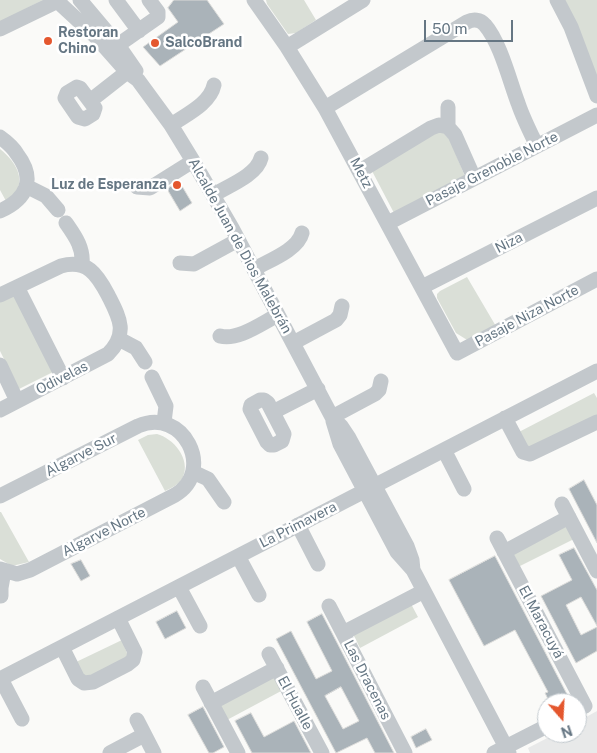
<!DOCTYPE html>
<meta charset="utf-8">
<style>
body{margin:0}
#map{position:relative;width:597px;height:753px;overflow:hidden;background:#fafaf8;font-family:"Public Sans",sans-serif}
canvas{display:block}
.north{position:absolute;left:537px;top:693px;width:50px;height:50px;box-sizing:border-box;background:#fff;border:1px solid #c1c8cd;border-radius:50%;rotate:161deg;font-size:14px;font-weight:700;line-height:20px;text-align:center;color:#657683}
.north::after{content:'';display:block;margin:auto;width:18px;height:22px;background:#e4572e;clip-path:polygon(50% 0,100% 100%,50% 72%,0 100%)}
.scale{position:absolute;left:424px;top:20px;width:89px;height:22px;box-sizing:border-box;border:2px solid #657683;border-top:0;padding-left:6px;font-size:15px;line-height:18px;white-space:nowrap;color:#657683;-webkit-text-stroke:4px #fff;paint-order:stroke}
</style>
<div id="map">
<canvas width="597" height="753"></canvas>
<div class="north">N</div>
<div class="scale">50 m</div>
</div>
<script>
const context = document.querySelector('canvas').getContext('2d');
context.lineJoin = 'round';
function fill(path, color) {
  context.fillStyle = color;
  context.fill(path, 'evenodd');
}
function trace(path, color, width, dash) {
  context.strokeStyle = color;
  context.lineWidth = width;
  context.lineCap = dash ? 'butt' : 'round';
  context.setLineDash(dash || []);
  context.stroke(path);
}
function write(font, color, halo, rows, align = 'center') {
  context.font = font + ' "Public Sans",sans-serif';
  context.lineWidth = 5;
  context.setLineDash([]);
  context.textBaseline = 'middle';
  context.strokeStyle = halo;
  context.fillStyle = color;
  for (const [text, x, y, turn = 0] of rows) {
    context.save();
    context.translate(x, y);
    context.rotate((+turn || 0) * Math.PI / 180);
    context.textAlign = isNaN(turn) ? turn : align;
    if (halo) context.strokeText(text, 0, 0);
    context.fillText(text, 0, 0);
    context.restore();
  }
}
fill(new Path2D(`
 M597 711V753H530L528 748 557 733H577V722Z`), '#e8e9e9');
fill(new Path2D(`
 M0 0H43L0 22Z
 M266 0H304L316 20 296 33 288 34 267 4Z
 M564 0H597V87Z
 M442 131 450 140 466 179 394 213 372 171 432 133Z
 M0 149C18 163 30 186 6 201L0 190Z
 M467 277 497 328 472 343 456 333 437 298V294L440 291Z
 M16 292 55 371 19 389 0 351V300Z
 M594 393 597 398V418L529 450 517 433Z
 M157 434C173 438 191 459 183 477 180 484 172 488 165 491L138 440 148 435Z
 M0 512H1L29 562 12 566 0 559Z
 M566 525 574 539 516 568 509 554Z
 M410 602 418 617 360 648 352 632Z
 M122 640 127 653V657L88 680 74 663Z
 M275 675 283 690 225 721 217 705Z`), '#dadfd7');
const building = new Path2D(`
 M174 0H207L224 24 160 66 143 47 178 22 168 8Z
 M179 181 192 203 180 211 167 189Z
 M584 480 597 505V543L569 489Z
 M574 548 597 590V626L581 597 566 605 581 635 597 627V651L576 663 541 596 572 580 559 555Z
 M495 556 570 700 563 703H550L545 693 548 692 515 630 484 646 449 580Z
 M81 560 90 576 81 581 71 564Z
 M177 611 186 628 165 639 156 622Z
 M322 614 331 631 394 753H375L367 738 336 753 276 639 291 631 316 679 332 671 307 622ZM341 687 359 721 343 729 325 696Z
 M203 707 224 747 213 753H209L188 715Z
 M251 713 264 737 294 721 311 753H252L235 721Z
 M426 729 432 740 416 748 411 737Z`);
fill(building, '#aab3b9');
trace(building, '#dcdcda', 1);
trace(new Path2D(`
 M56 0 96 37 127 72 138 80 171 125 193 161 232 228 332 417 341 426 349 438 407 546 412 560 413 570
 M80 0 118 45 136 71
 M116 0 139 31
 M254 0 287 47 325 108 457 353 597 279
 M557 0 571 27 597 96
 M0 29 60 0
 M118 45 158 17V12L149 0
 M287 47 363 0
 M77 87 80 88 95 108 93 114 85 119 78 117 65 98 67 93Z
 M90 101 127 72
 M448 107V127L455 135 474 178
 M325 108 467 22C473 19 480 19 485 25 500 42 510 82 518 103 523 118 530 132 537 146
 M171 125C185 115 210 104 214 85
 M0 137C7 142 13 147 17 154 36 179 27 199 0 211
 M360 171 431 128 439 125 448 127
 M26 186 46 196 58 210
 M137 187 150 188 193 161
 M213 195C228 186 257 175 261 158
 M66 223C75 236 84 248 82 265
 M388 223 597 115
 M180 263 194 264 238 240
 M254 269C268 261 298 250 302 233
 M17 287 63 378
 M422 287 597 198
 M0 295 61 266C87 259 97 274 108 295 119 317 129 333 108 354L0 410
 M220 336C238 341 262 323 278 315
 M119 339 136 348 145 362
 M293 343 336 320 340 315 342 306
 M0 365 17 401
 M152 377 166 406 164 422
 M260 400H264L268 403 284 434 282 441 274 445H270L267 442 250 409 251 405Z
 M273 412 318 389
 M332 417 375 394 379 390 381 381
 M505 418 523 452 530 454 597 422
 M333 421 340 444 397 552 413 570 509 753
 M444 450 464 489
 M193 472 208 479 224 502
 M0 496 138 426C183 406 216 471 175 495L30 570 17 574 0 569
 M562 504 597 571
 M298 525 318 564
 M497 538 585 706
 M504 552 569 517
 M238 556 259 595
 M179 587 200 626
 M1 596V588L4 571
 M329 606 405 753
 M343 633 424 591
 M62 647 78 679 84 683 93 682 128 664 133 660 135 652 118 618
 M269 654 322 753
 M0 679 597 371
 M1 679 22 719
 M203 687 238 753
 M211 703 277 668
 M137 720 154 753
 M110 753 144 735
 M494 753 547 726`), '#c3c8cc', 15);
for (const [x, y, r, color] of [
 [48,41,5,"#e4572e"],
 [155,43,5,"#e4572e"],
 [177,185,5,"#e4572e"]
]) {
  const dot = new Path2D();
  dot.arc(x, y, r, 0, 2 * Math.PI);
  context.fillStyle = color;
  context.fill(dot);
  trace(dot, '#fff', 2);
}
write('bold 14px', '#657683', '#fff', [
 ["Restoran",58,33],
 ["Chino",58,49],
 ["SalcoBrand",165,43],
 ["Luz de Esperanza",167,185,"right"]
], 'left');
write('14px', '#657683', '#fff', [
 ["Pasaje Grenoble Norte",492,169,-27],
 ["Metz",361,173,62],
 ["Niza",509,243,-27],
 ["Alcalde Juan de Dios Malebrán",240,246,61],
 ["Pasaje Niza Norte",527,316,-28],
 ["Odivelas",62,378,-27],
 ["Algarve Sur",81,455,-27],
 ["La Primavera",298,525,-27],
 ["Algarve Norte",104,532,-27],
 ["El Maracuyá",541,622,62],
 ["Las Dracenas",367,680,63],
 ["El Hualle",295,703,62]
]);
</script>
